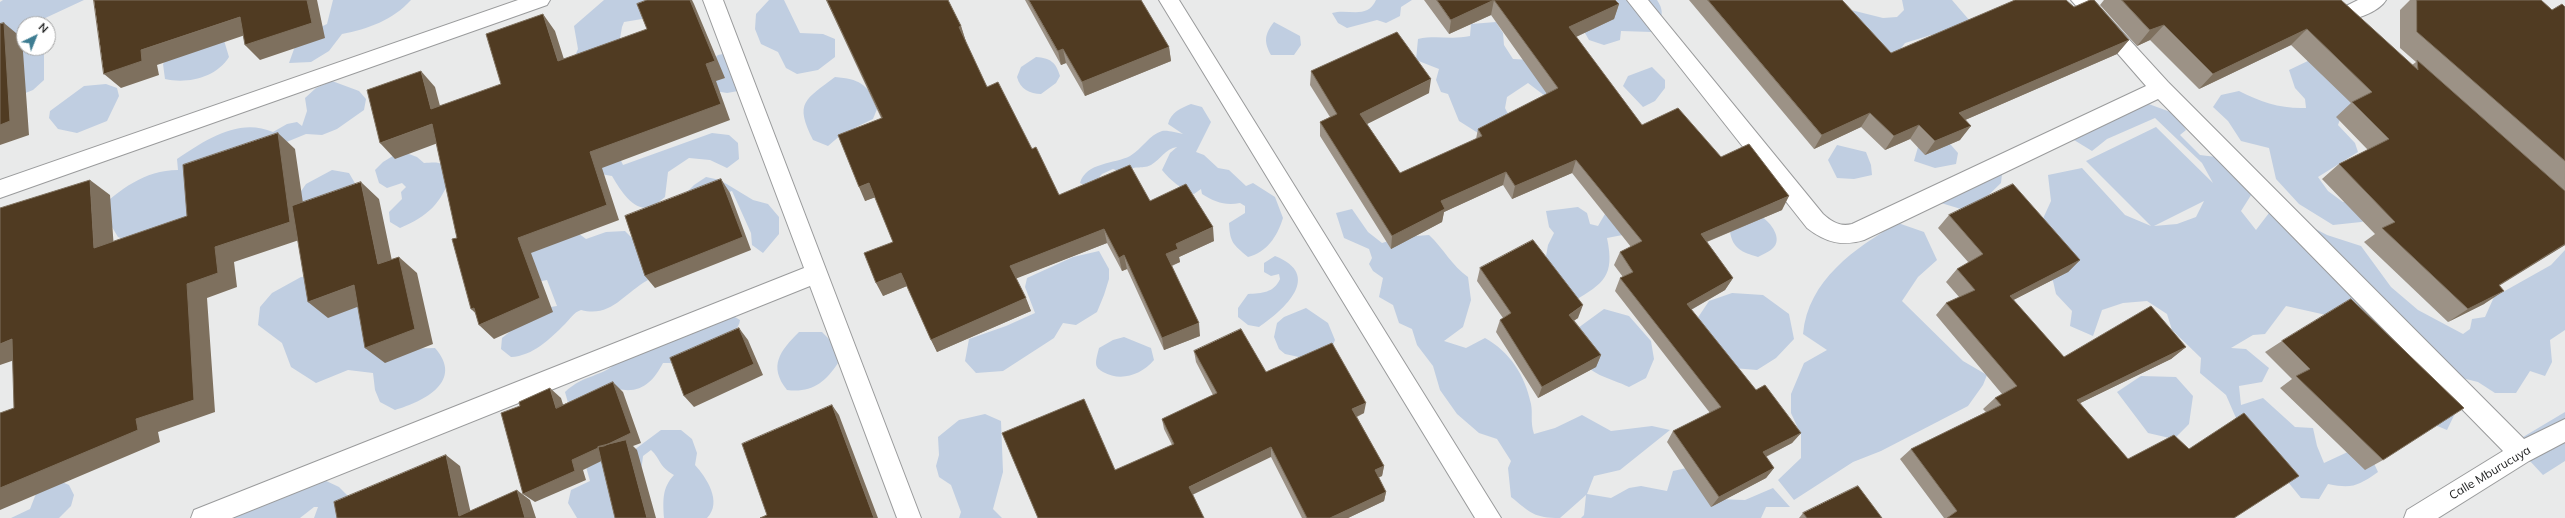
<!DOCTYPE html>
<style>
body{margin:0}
#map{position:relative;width:2565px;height:518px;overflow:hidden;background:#e9eaea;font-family:Mulish,sans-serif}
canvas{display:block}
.north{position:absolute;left:16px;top:16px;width:40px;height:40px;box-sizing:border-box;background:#fff;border:1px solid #a5a5a5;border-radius:50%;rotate:43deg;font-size:11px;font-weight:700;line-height:16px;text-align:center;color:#1d1e1e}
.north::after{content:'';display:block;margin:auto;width:14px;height:18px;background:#3e7d92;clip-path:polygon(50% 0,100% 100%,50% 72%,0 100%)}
</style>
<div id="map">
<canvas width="2565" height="518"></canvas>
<div class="north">N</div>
</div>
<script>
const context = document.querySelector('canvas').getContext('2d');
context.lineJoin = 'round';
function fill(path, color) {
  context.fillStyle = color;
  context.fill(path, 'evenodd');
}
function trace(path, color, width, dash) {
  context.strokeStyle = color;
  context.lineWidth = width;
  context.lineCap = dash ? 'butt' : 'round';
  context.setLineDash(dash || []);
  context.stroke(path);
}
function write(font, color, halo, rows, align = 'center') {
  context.font = font + ' Mulish,sans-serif';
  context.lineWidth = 4;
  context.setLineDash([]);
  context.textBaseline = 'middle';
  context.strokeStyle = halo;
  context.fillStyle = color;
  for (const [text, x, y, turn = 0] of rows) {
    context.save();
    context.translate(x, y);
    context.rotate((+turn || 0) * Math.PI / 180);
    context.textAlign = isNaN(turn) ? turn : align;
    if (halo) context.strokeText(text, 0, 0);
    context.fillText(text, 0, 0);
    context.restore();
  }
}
fill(new Path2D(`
 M3 0H84L41 20 38 24H24V48H44V80L33 90 23 94 0 57V2Z
 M333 0H411C393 20 368 29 342 34L329 51 311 62 289 63 298 38 327 24Z
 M604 0H647C649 7 646 13 642 19L624 22 622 27 605 126 623 165 712 133 729 135 738 143 739 159 727 168 710 160 689 158 668 172 665 197C661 200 657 204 652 206 635 215 619 188 612 176L595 173 575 56 578 49 574 26Z
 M769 0H784L800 33 823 34 835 39V57L818 70 797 74 786 68 778 52 761 44 755 29 756 14Z
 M1376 0H1412L1401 7 1400 16 1386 23 1377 20 1347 28 1338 23 1332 13C1348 8 1367 20 1376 0Z
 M1592 0H1657C1666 13 1661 21 1652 32L1621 31 1620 40 1604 45 1589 40 1581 26Z
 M1902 0H1952L1970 21 1951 47 1931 35 1905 43 1896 55 1830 47 1851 10 1883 18 1897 17 1904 10Z
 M1274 22 1300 36 1301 45 1294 55H1271C1264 42 1264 35 1274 22Z
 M1496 22 1503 33 1504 45 1513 59 1531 60 1561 87 1545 96 1528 83 1507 97 1505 108 1513 124 1486 138 1459 121 1448 94 1441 92 1436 80 1439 69 1416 60 1418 39C1436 35 1452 40 1470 36L1471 24Z
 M223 37 229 57C216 78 187 84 165 79L163 64 168 58Z
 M728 53 738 91 727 93 715 91 710 62 718 55Z
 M1036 57C1050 58 1056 62 1060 76L1056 83 1041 94C1030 94 1020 89 1017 77L1021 67Z
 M2312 59 2378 89 2343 111 2338 125 2355 143 2358 152 2318 177 2328 191 2343 202 2374 190 2395 214 2361 222 2333 225 2299 204 2276 179 2269 148 2241 141 2228 121 2213 107 2221 95 2239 91C2261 102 2281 109 2306 108L2305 99 2295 88 2289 70Z
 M1652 67 1665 80V88L1655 101 1643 107 1623 86 1628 76Z
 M835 77C860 79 865 84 879 104L873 119 842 134 828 146 813 140C794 102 805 100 835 77Z
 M332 81 359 91 366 99 364 110 337 129 322 135 306 134 272 148 184 218 126 240 118 237 109 222 96 211C120 190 144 170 178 170L177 159C205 140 239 117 273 132L287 124 297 122 302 126 307 111 305 98 316 88Z
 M106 84 117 88 119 96 107 121 77 133 58 129 49 118 50 111 84 86Z
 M2146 103 2176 114 2186 130 2180 135 2200 155 2216 157 2253 192 2241 211 2256 230 2269 213 2299 237 2460 403 2447 430 2418 418 2344 319 2286 306 2265 334 2253 335 2231 348 2246 349 2269 368 2262 382 2239 386 2241 405 2263 398 2295 427 2313 428 2317 446 2324 463 2365 444 2378 472C2358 486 2352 489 2328 484L2319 499 2301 498 2236 418 2226 395 2200 373 2201 358 2172 330 2167 314 2147 301 2123 303 2102 310 2093 336 2070 326 2072 311 2056 294 2053 281 2033 269 2026 256 2051 201 2048 175 2082 168 2125 215 2151 226 2086 161 2156 127 2213 183 2202 163 2155 118 2107 139 2092 151 2074 140ZM2204 201 2196 217 2177 224 2154 226Z
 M1191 104 1202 107 1211 122 1196 152 1204 155 1218 168 1229 170 1246 186 1253 183 1275 197 1283 218C1277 237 1267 252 1248 257 1233 244 1230 243 1229 223L1245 213V206L1240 203C1225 206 1215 202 1202 194L1201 189 1194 194C1181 189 1171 181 1162 170L1170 153 1177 147C1165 149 1161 159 1151 165 1141 170 1134 164 1124 173L1113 169 1102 174 1090 188 1080 183C1086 162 1115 164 1130 156 1142 149 1149 135 1162 131 1168 130 1177 133 1183 134L1168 124C1171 112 1181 108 1191 104Z
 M1944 137 1958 153 1956 164 1935 168 1914 161 1920 140Z
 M1837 145 1866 152 1871 165 1872 175 1854 179 1837 178 1828 160Z
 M401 151 417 157 424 163C438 162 444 161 451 175 441 204 428 216 400 228L390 222 389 212 402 199 401 192 406 187 402 183 387 188 379 183 375 170 383 162Z
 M1978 166 2002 174 2001 183 1971 212 1941 203 1931 187Z
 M332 170 349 173 356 185 342 207 293 203 306 184Z
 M706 177 720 180 753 200 768 204 779 217V234L763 253 752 245 751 233 732 191 684 208 682 197 694 185Z
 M1578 207 1587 213 1590 224 1598 226 1609 207 1638 232 1607 238C1615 276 1604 283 1574 301L1545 262 1548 245 1554 233 1549 227 1546 211Z
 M1352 209 1368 232 1382 243 1402 237 1429 235C1444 249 1452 266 1468 277L1471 300 1463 327 1444 341 1466 348 1485 338C1510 352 1525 375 1531 404 1533 414 1530 421 1534 434L1555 428 1582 415 1611 431 1652 426 1670 430 1620 470 1594 476 1587 494 1611 498 1629 488 1641 486 1667 491 1673 471 1691 467 1715 499 1745 500 1773 488 1790 507H1766L1761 518H1581L1584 515 1586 495 1560 518C1534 518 1531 513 1511 497L1508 468 1511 461 1497 439 1479 433 1457 414 1440 390 1433 366 1417 345 1412 329 1399 323 1393 305 1379 297 1383 278 1373 271 1369 264 1372 258 1369 249 1344 238 1336 213Z
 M1762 217C1770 222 1784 239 1772 249 1769 252 1763 254 1758 257 1742 252 1733 249 1730 232Z
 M1898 223 1924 232 1937 260 1918 277 1902 301 1963 361 1987 375 1983 385 1968 406 1881 451 1853 462 1794 500 1778 480 1801 458V435L1791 413V394L1804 363 1827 350 1803 334C1808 280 1855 248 1898 223Z
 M2306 224 2327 235 2361 246 2391 287 2418 310 2463 334 2470 329 2472 319 2485 317 2494 297 2551 265 2565 250V330L2550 340 2552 362 2545 376 2530 371 2516 393H2495L2478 382 2462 378Z
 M567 225 586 239 606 232 625 231 634 240 648 280C623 294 611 318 581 310 573 313 571 318 565 324 550 339 533 356 511 357L501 349 502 338 538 309 557 306 547 280 532 283 513 263Z
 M1099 251 1109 269V279L1104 295 1097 312 1076 325 1063 323 1054 338 1003 371 976 373 965 361 969 339 1006 326 1035 313 1025 287 1027 278 1073 257Z
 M1275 256C1323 275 1285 309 1259 327L1248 325 1238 317V308L1248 294C1262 293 1274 293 1280 279L1279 274 1271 276 1264 272V263Z
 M301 277 315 278 353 295 398 349 435 348C464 381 425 401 395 410L380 402 375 390 373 373 348 370 316 383 291 367 282 343 258 325 260 307 272 293Z
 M1732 293 1763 295 1789 314 1794 339 1776 358 1757 370 1733 368 1697 319 1709 301Z
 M1306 308 1328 323 1335 340 1332 347 1308 359 1285 354 1279 349 1274 337 1277 323 1284 317Z
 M1604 309 1629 316 1651 341 1654 359 1646 378 1629 387C1611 378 1586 375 1578 353 1576 347 1578 335 1578 328Z
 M730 314 740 320C739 337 697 357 682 363 676 364 668 363 663 363 653 382 641 394 618 389L630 453 661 430H681L692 439 697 453 695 465C706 477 723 502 707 518H664C663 500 662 488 674 475 658 466 661 459 651 450L643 456C641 480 631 502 614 518H577L568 503 571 490 590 481 565 392C584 374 603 377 617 362Z
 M799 332H822L832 342 838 363C825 383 811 393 787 390 768 366 780 351 799 332Z
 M1124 337 1151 348 1154 360C1141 375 1121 382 1103 372 1100 370 1096 368 1096 363 1096 359 1098 352 1099 348L1113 340Z
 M2141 376 2176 377 2193 396 2189 424 2174 439 2148 433 2117 392Z
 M2565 412V461L2543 475 2513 443Z
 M985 414 1001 421 1003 472 993 509 1002 518H959L961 512 951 485 939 477 936 466 939 455 938 437 959 420Z
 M322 479 339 487 350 498 341 518H314L318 507H314L300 518H228Z
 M62 482 69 485 74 495 71 506 59 518H11L30 509 37 491Z`), '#c0cee1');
const minor = new Path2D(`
 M518 0H550L547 5 0 198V180Z
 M703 0H723L921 518H897L810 286 232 518H191L194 510 804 268Z
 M1159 0H1179L1501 518H1475Z
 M1627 0H1648L1823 214C1832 222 1840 227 1852 224L2146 86 2071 0H2093L2168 82 2524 439 2565 419V442L2529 461 2438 518H2404L2407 510 2503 451 2158 99 1864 240C1842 247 1825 242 1807 228Z
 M2358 0H2386C2380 11 2352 23 2340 19L2337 14 2340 9Z`);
trace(minor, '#9a9b9c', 2);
fill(minor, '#fff');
fill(new Path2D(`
 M826 0H948L961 26 966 42 987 87 1032 149 1059 195 1150 201 1214 241 1179 257 1180 262 1172 266 1200 336 1164 350 1127 269 1122 271 1107 243 1016 278 1031 311 937 352 907 286 883 296 893 242 875 197 865 201 881 118Z
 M1025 0H1141L1169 47 1171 61 1085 96 1066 63 1061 65Z
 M1424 0H1615L1619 4 1614 19 1576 37 1642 125 1721 157 1782 210 1707 242 1733 278 1725 290 1691 310 1756 390 1801 433 1792 443 1766 457 1774 468 1766 478 1711 507 1667 442 1673 431 1710 413 1615 291 1620 278 1623 277 1614 265 1620 252 1631 247 1572 173 1512 199 1503 185 1444 212 1442 222 1391 249 1320 136V122L1330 117 1310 85 1311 71 1429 93 1367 124 1400 173 1476 139 1478 129 1547 94 1491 15 1449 34Z
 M1689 0H1842L1891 53 2074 7 2129 40 2117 54 1965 120 1960 140 1925 155 1910 139 1885 150 1861 127 1814 149Z
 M2104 0H2341L2412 65 2416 62 2400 48V10L2410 0H2541L2552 10 2565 7V245L2499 286 2484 304 2448 322 2364 242 2375 234 2322 179 2339 164 2368 150 2336 117 2351 103 2291 45 2199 89 2150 40 2137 46 2100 5Z
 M1949 215 2080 260 2068 272 2013 300 2064 357 2186 347 2171 359 2080 403 2128 459 2234 518H1944L1900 459 1911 449 1986 412 1983 409 1995 398 2002 394 1936 315 1946 303 1959 297 1946 282 1957 269 1969 263 1938 228Z
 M1480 268 1578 318 1574 320 1601 355 1596 367 1538 398 1496 332 1500 320 1503 318 1477 281Z
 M2351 299 2383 460 2365 470 2280 388 2292 379 2265 352 2282 341Z
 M1194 351 1266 372 1364 413 1357 417 1384 466 1382 476 1378 477 1386 492 1384 501 1348 518H1302L1271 457 1172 445 1164 429 1162 419 1213 395 1196 362Z
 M1803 513 1882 518H1799Z`), '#9c9286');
fill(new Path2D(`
 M307 0H317L325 38 260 60 245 45Z
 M690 0H692L694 4 725 78 716 81 730 120 602 168 619 220 531 253 553 312 494 339 479 325 485 322 471 309 518 238 590 152 706 64Z
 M1494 0 1491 15 1449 34 1451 20Z
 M1619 4 1614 19 1565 42 1569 27Z
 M543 14 555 31 570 78 558 61Z
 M240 17 254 32 157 65 159 75 121 88 104 74 141 50Z
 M4 23 22 38 29 135 0 145V125Z
 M2164 25 2150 40 2137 46 2150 30Z
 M961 26 966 42 964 43 959 27Z
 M2307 29 2291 45 2199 89 2213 74Z
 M2129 40 2117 54 1949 127 1959 113Z
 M1169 47 1171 61 1085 96 1082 82Z
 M1063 49 1066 63 1061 65 1058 51Z
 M421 71 435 87 445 125 431 109Z
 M1431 79 1429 93 1359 128 1360 114Z
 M1870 113 1861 127 1814 149 1822 135Z
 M432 124 446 140 395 159 380 143Z
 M1919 125 1910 139 1885 150 1894 136Z
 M1971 126 1960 140 1925 155 1935 141Z
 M278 133 295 149 308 237 234 262 237 287 207 298 215 412 158 432 160 442 0 510V488L136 419 187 284 215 247Z
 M1576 160 1572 173 1512 199 1515 186Z
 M1506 172 1503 185 1444 212 1442 222 1391 249 1392 236 1441 201Z
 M721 179 730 193 751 250 655 288 645 276Z
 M90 180 110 195 115 262 94 248Z
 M361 182 379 199 396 280 378 264Z
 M869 183 876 197 865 201 859 187Z
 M1789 196 1782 210 1694 247 1701 234Z
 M1213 227 1214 241 1179 257 1180 262 1168 267 1166 254 1176 244Z
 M1104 229 1107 243 1015 279 1010 266Z
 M2565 244V245L2478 298Z
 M1124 255 1127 269 1122 271 1119 258Z
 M399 257 417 273 433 344 385 363 365 348Z
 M2080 260 2068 272 1998 308 2010 296Z
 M901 273 907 286 883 296 876 283Z
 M1733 278 1725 290 1680 316 1687 304Z
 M354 285 373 301 328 318 308 302Z
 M2504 291 2484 304 2448 322 2468 309Z
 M1026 298 1031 311 937 352 931 340Z
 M1583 305 1578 318 1565 327 1569 315Z
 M1199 323 1200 336 1164 350 1162 338Z
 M739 328 748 340 763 375 694 407 684 396Z
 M12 339 35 353 0 365V344Z
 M2186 347 2171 359 2064 411 2077 400Z
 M1601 355 1596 367 1538 398 1542 387Z
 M613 382 623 392 641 443 633 446 637 450 656 518H647L628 448 583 470 586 480 535 502 523 494 572 460Z
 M550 388 561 398 567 417 556 408Z
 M1366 403 1364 413 1351 419 1352 409Z
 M832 405 839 415 878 518H874Z
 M1801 433 1792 443 1755 462 1763 452Z
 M1271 447V457L1190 496 1189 487Z
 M446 455 460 466 472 518 459 516Z
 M1384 466 1382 476 1373 480 1375 470Z
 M1774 468 1766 478 1711 507 1719 497Z
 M517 490 530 500 536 518H525Z
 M1386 492 1384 501 1348 518H1330Z`), '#7e705e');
const building = new Path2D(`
 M94 0H307L312 23 245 45 240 17 141 50 142 61 104 74Z
 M647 0H690L715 61 706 64 721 104 590 152 607 205 518 238 540 298 479 325 474 308 471 309 452 239 457 238 432 124 380 143 367 90 421 71 431 109 501 84 486 34 543 14 558 61 647 29 637 4Z
 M827 0H948L961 26 959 27 987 87 998 82 1032 149 1036 147 1059 195 1130 165 1150 201 1186 184 1213 227 1176 244 1178 249 1166 254 1199 323 1162 338 1124 255 1119 258 1104 229 1010 266 1026 298 931 340 901 273 876 283 864 253 893 242 869 183 859 187 838 135 882 118Z
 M1029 0H1141L1169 47 1082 82 1063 49 1058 51Z
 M1437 0H1615L1619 4 1569 27 1642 125 1678 108 1721 157 1749 144 1789 196 1701 234 1733 278 1687 304 1756 390 1765 385 1801 433 1763 452 1774 468 1719 497 1673 431 1721 407 1620 278 1633 272 1620 252 1642 241 1576 160 1515 186 1506 172 1441 201 1445 209 1392 236 1320 122 1337 114 1311 71 1397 32 1431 79 1360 114 1400 173 1482 136 1478 129 1558 88 1494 0 1451 20Z
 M1708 0H1842L1891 53 2015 0H2066L2074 7 2090 0H2094L2129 40 1959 113 1971 126 1935 141 1919 125 1894 136 1870 113 1822 135Z
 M2122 0H2341L2418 70 2417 60 2565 191V244L2499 285 2504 291 2468 309 2382 228 2395 222 2339 164 2389 139 2352 102 2372 92 2307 29 2213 74 2164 25 2150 30Z
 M2417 0H2541L2552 10 2562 4 2565 7V161L2417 32Z
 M4 23 10 121 0 125V24Z
 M278 133 290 222 215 247 218 273 187 284 194 400 136 419 138 430 0 488V413L14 408 12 339 0 344V208L90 180 94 248 187 216 183 165Z
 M721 179 743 237 645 276 625 216Z
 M361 182 378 264 399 257 415 329 365 348 354 285 308 302 292 206Z
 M2013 184 2080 260 2010 296 2064 357 2151 306 2186 347 2077 400 2128 459 2174 435 2189 449 2244 413 2299 476 2234 518H1947L1957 511 1911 449 2001 405 1995 398 2017 386 1946 303 1975 290 1957 269 1983 254 1949 215Z
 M1533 240 1583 305 1569 315 1601 355 1542 387 1500 320 1511 313 1480 268Z
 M2351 299 2464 408 2383 460 2296 376 2310 369 2282 341Z
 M739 328 754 364 684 396 670 358Z
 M1241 329 1266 372 1332 343 1366 403 1352 409 1384 466 1375 470 1386 492 1330 518H1307L1271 447 1189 487 1204 518H1038L1002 433 1084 399 1115 470 1174 444 1162 419 1217 393 1194 351Z
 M613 382 631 433 604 446 598 447V448L572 460 575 471 523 494 501 413 520 406 519 402 550 388 556 408Z
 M832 405 874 518H760L767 515 742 444Z
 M626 440 647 518H615L598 447Z
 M446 455 459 516 517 490 525 518H337L334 502Z
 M1858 486 1882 518H1807L1803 513Z`);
fill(building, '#503b22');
trace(building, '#7e705e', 1);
write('12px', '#1d1e1e', '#fff', [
 ["Calle Mburucuya",2490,473,-31]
]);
</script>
